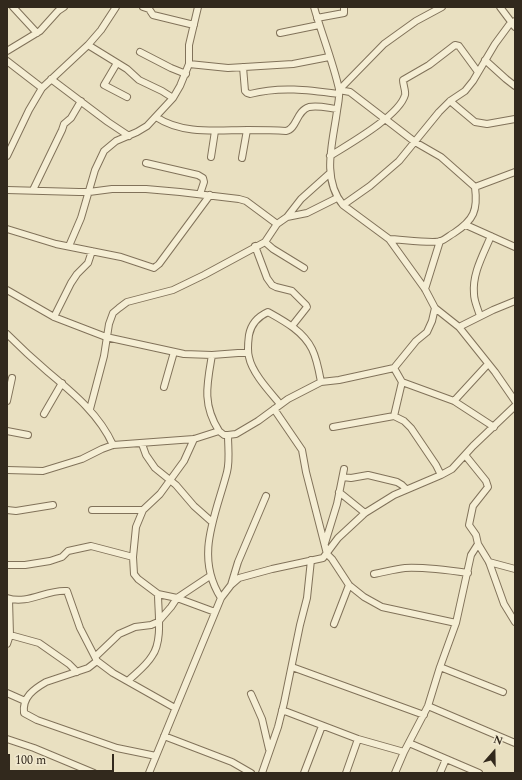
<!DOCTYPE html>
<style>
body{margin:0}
#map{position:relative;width:522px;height:780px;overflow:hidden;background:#e9e0c1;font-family:Spectral,serif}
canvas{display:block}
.frame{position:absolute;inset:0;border:8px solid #32291d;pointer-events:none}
.north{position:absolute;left:474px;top:732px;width:40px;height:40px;-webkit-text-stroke:3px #f2ead0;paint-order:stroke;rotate:20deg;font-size:11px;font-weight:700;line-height:16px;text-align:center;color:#32291d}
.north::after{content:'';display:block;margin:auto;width:14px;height:18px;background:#32291d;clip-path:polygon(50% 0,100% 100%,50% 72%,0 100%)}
.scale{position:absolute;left:8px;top:754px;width:106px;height:18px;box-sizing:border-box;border:2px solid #32291d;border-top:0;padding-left:5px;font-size:12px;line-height:14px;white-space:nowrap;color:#32291d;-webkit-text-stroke:3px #f2ead0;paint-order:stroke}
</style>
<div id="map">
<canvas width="522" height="780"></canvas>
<div class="frame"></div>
<div class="north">N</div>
<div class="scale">100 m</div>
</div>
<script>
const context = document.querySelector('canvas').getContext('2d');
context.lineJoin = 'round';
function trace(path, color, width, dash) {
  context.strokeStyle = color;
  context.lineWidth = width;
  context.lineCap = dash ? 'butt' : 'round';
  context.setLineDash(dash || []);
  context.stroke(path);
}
const minor = new Path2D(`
 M13 7 37 33
 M143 7 149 9 153 15 194 25
 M314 7C322 35 333 62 339 89 340 96 338 104 337 111 333 142 321 178 343 205L389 239 425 289 435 308 459 327 495 372 515 401
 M500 7 515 27
 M317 18 344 13V7
 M280 33 319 25
 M88 45 127 69 139 80 162 91 173 98
 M7 51 40 31 58 11 64 7
 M140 52 171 68 186 74
 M485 60 506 79 515 86
 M7 61 42 88
 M117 63 104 85 127 97
 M189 64 228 68 293 64 329 57
 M243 67 245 91 247 93 250 94C280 86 309 90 339 94
 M51 79 108 122 129 136
 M450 101 475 122 487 124 515 119
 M156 117C183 135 218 130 248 130 261 130 273 130 286 131 297 129 296 111 309 107 318 105 328 108 337 109
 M7 156 29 110 42 88 88 45 101 30 116 7
 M330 156C349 144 399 116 405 95 406 91 403 85 403 80L429 65 455 45 459 46 478 72
 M211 157 215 131
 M242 158 247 130
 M146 163 198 175 203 178 204 182 200 194
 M475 187 515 172
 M7 190 79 192H89L112 189H146L180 192 239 199 246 201 277 224
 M33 190 62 130 64 124 71 118 81 101
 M343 205 370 186 399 161 439 112 450 101 465 91 473 81 495 44 509 25 515 21
 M287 217 301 199 330 173
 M466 225 515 247
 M7 229 56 244 121 257 154 268 159 264 210 195
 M389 239C399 239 433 244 441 241 446 239 450 235 454 233 474 220 478 210 475 187L441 157 415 142 350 92 339 90 384 44 416 21 442 7
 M265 242 273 249 304 268
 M69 246 81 218 95 170 104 151 116 141 137 132 147 126 173 98 180 86 189 64V45L198 7
 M255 246 267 278 272 285 276 287 292 291 306 305 307 307 292 326
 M425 289 440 241
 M7 290 54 317 106 337 184 354 212 355 238 353H248
 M480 316C478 309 474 301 474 294 472 274 483 255 491 236
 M54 317 71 283 77 274 88 263 92 251
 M459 327 493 310 515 301
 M7 334C20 347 34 360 48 372 73 393 99 414 113 445
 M212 355C207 384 202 404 219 431
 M394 368 402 382 394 416
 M402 382 454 401 494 427
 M164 387 174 352
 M7 401 12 378
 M454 401 488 364
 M280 404C270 392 252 373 249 357 247 350 248 343 249 335 251 324 257 317 268 312 284 321 303 331 312 349 317 359 319 371 321 382
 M90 409 104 356 109 324 113 313 119 308 127 302 173 290 204 275 265 242 277 224 287 217 307 213 337 198
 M274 409 302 450 306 472 327 554 332 559 349 585 364 597 382 607 456 623
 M44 414 62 383
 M333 427 394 416 404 421 411 428 436 465 441 475
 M7 431 28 435
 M194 439 184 461 160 494 143 510 136 527 133 557 134 574 138 579 158 594 177 598 215 612
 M142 444 146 455 155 468 176 485 194 506 212 522
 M465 455 486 481 488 487 473 506 469 525 476 535 478 544 489 562 504 604 515 622
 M7 470 43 471 82 459 102 449 113 445 194 439 219 431 224 435H228L236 434 258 421 288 399 321 382 339 380 394 368 416 341 427 332 432 321 435 308
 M343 477 351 478 368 475 397 482 402 485 406 489
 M339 492 365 513
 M7 510 16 511 53 505
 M92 510H143
 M325 543 337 504 344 469
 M489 562 515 569
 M7 565H25L50 561 62 557 68 551 91 546 133 557
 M374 574C385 572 395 569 405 568 426 567 447 570 468 573
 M231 585 238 562 266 496
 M7 598C28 605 47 589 67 591L80 628 97 661 113 673 175 708
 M221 598C194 556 216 515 227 472 230 460 228 448 228 435
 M334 624 349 585
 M10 635 39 643 69 664 77 672
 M7 644 10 635 9 599
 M95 657 119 634 135 627 151 625 158 622 171 607 177 598 210 576
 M97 661 88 668 46 682C34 689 22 697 24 713L37 720 117 748 156 756
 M292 667 424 715
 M440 667 503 692
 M128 681C136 673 146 666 152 656 163 641 158 612 158 594
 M7 693 25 701
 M251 694 262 719 269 749
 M428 706 515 743
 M282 710 358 739 404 752
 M164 736 232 762 251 773
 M7 739 34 748 94 773
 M409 743 479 773
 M149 773 221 598 231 585 239 578 272 569 323 558 338 538 365 513 394 495 441 475 452 469 473 446 515 406
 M262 773 278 727 284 703 300 625 307 598 311 560
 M304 773 322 726
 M346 773 358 739
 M395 773 404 752 428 706 440 667 456 623 471 555 478 544
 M440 773 446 759`);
trace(minor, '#81725a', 8);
trace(minor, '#f5eed4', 6);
</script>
